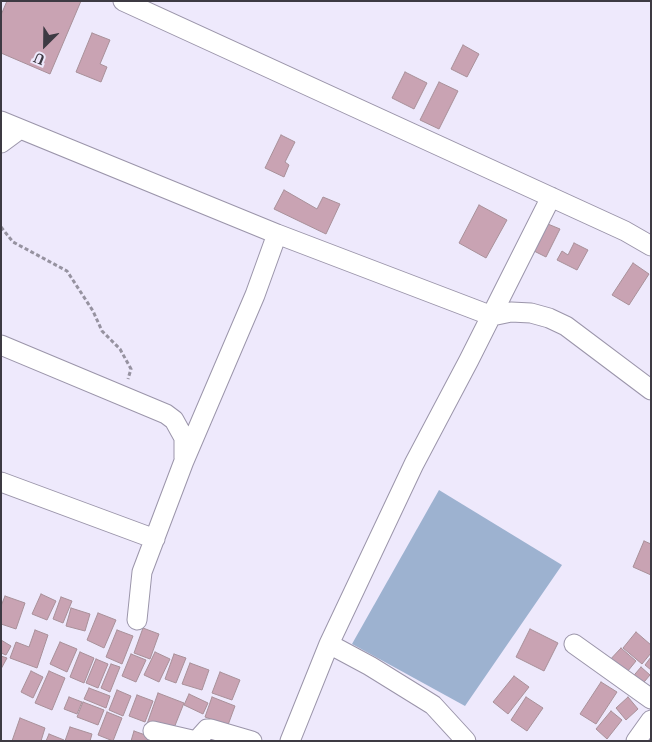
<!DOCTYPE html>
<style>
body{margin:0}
#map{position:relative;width:652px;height:742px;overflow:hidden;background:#eee9fc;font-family:"Noto Serif",serif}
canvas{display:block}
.frame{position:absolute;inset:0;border:2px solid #3d3a43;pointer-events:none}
.north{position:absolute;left:20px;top:20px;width:50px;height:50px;-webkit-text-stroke:4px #eee9fc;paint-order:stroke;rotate:203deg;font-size:14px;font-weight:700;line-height:20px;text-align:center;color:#3d3a43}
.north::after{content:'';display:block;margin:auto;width:18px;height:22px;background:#3d3a43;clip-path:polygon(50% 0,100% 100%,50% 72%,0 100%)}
</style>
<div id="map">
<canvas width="652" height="742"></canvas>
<div class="frame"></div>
<div class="north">U</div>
</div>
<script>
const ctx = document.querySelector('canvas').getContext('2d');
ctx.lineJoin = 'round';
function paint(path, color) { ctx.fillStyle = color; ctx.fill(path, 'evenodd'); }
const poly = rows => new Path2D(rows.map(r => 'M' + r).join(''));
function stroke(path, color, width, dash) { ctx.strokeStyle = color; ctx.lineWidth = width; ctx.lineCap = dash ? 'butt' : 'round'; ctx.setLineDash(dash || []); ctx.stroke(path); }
paint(poly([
 [439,490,562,565,465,706,352,644]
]), '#9db2d0');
const building = poly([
 [7,1,81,1,50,74,1,53,1,15,7,1],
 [92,33,110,40,100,64,107,67,101,82,76,72,92,33],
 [463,45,479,54,467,77,451,69,463,45],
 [405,72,427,83,414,109,392,98,405,72],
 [439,82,458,91,439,129,420,120,439,82],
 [281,135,295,142,285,162,289,165,284,177,265,168,281,135],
 [284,190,317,209,323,197,340,204,326,234,274,209,284,190],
 [479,205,507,220,486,258,459,243,479,205],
 [543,222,560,229,546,257,530,249,543,222],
 [574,243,588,250,577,270,557,260,562,251,568,255,574,243],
 [633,263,649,274,629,305,612,295,633,263],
 [644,541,651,544,651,575,633,567,644,541],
 [41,594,56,601,47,620,32,614,41,594],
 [5,596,25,603,16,629,1,624,1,606,5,596],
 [61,597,72,601,63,623,53,619,61,597],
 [71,608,90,614,85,631,66,626,71,608],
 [98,613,116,620,104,648,87,640,98,613],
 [143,628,159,634,150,659,134,653,143,628],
 [530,629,558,643,544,671,516,657,530,629],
 [35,630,48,635,37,668,10,658,16,642,29,647,35,630],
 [117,630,133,636,122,664,106,657,117,630],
 [636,632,651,645,651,653,642,664,623,648,636,632],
 [1,640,11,646,6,655,1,653,1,640],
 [60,642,77,649,67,672,50,664,60,642],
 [621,648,636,661,623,677,607,663,621,648],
 [80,652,94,658,84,683,70,677,80,652],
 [155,652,170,659,159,682,144,675,155,652],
 [131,654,146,660,136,682,122,676,131,654],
 [174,654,186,658,176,683,165,679,174,654],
 [1,656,7,658,1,669,1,656],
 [651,657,651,670,645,665,651,657],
 [96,659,108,664,98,688,86,683,96,659],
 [190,663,209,670,202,690,182,684,190,663],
 [111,664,120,667,110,692,101,688,111,664],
 [641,667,650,675,639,688,630,680,641,667],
 [31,671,43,677,33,698,21,692,31,671],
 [49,671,65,678,52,710,35,703,49,671],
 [220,672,240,680,232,700,212,693,220,672],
 [514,676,529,687,508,714,493,702,514,676],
 [601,682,617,692,596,724,580,714,601,682],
 [89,688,110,696,106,708,84,699,89,688],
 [117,690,131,696,123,716,109,710,117,690],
 [158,693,184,703,172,733,147,724,158,693],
 [189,694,208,703,203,714,184,705,189,694],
 [137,695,153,701,145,722,129,716,137,695],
 [69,697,82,702,77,714,64,709,69,697],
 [212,697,235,706,228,725,205,717,212,697],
 [526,697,543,708,527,731,511,720,526,697],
 [628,697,638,709,626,720,616,708,628,697],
 [83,702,104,710,98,725,77,717,83,702],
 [611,711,622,720,607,739,596,729,611,711],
 [107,712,122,718,113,741,98,735,107,712],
 [20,718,45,728,41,741,12,741,20,718],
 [70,727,92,734,90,741,65,741,70,727],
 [134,731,151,737,149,741,131,741,134,731],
 [49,734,64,740,64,741,46,741,49,734]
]);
paint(building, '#c9a3b3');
stroke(building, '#a89099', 1);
const minor = poly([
 [123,1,625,231,651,246],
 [1,121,277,234,492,316,511,312,531,313,549,318,566,326,651,390],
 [1,143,20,129],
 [1,345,166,414,174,420,184,438,184,458],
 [1,482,155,539],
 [137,620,142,572,184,461,255,295,277,234],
 [574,644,651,699],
 [153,731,192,740,198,739,207,729,211,729,252,741],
 [290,741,329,644],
 [466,741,433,705,370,666,329,644,414,464,469,360,551,197],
 [636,741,651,720]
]);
stroke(minor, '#9b95aa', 21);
stroke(poly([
 [1,227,13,242,67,271,93,311,102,331,120,349,131,369,128,379]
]), '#9692a0', 3, [4, 2.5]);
stroke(minor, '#fff', 19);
</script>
